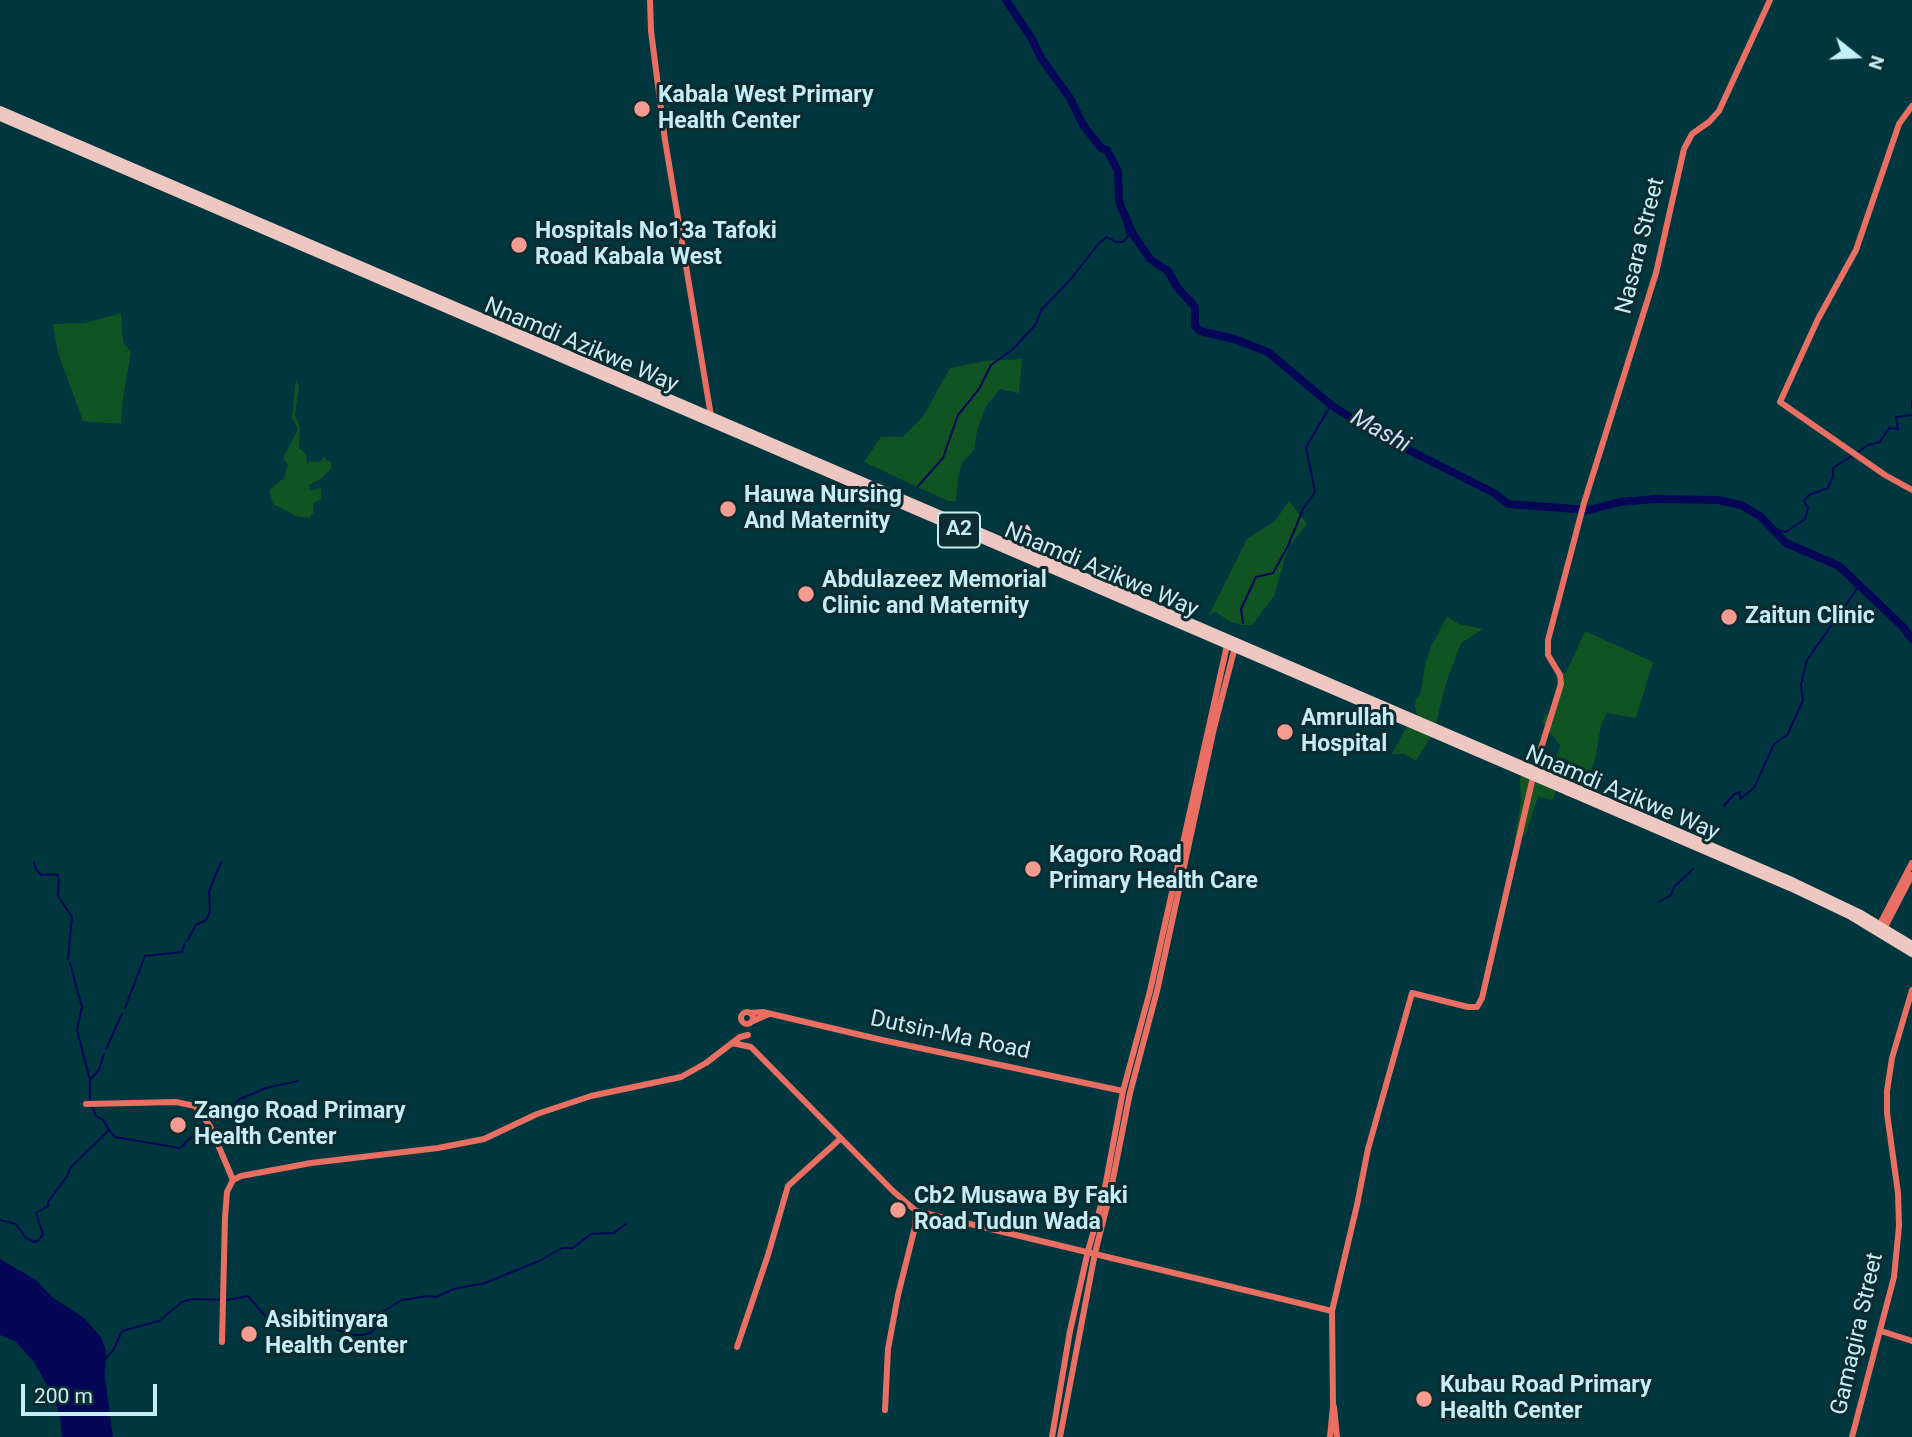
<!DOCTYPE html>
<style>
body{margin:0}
#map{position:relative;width:1912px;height:1437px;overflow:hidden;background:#00373e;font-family:Roboto,sans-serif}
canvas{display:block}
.north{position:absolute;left:1821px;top:21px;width:70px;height:70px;-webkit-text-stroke:5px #0e2b2f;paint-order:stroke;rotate:108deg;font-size:19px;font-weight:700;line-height:28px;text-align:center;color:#c4eef4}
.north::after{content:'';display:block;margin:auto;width:24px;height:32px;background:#c4eef4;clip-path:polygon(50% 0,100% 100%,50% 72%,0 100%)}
.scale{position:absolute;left:21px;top:1384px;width:136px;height:32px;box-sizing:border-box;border:4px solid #c4eef4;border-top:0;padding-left:9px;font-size:21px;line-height:24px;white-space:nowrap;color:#c4eef4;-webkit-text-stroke:5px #0e2b2f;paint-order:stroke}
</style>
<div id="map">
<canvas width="1912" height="1437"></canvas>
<div class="north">N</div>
<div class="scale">200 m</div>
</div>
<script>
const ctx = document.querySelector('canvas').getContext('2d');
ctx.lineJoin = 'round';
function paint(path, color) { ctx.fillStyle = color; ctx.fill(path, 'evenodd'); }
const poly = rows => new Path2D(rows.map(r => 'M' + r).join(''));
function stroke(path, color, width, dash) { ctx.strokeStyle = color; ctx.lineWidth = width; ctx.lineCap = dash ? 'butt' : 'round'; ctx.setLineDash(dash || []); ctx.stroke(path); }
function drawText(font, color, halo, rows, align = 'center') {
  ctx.font = font + ' Roboto,sans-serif'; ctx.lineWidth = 6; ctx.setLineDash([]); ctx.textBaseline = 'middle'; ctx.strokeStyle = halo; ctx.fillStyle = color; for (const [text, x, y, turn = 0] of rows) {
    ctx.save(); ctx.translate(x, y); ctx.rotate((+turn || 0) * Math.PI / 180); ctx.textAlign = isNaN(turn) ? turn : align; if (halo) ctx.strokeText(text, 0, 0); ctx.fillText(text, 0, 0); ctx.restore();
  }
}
paint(poly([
 [121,313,123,342,131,353,123,398,121,424,83,421,58,353,53,324,85,323],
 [1022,359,1019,393,1000,389,986,406,977,431,974,450,962,463,958,479,956,501,948,501,864,462,881,437,903,437,924,415,950,368,985,361],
 [296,379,299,386,295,415,300,427,299,448,306,454,307,464,310,461,320,462,324,456,327,461,331,462,331,468,321,479,309,485,309,489,312,491,321,487,321,499,314,503,313,513,310,518,296,516,273,504,269,490,284,478,288,465,283,458,298,429,292,418],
 [1289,501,1307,524,1288,548,1274,596,1252,625,1242,625,1230,622,1215,611,1208,617,1247,539,1275,521],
 [1447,617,1459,624,1483,629,1461,643,1446,683,1434,732,1416,761,1405,754,1392,754,1411,718,1418,719,1415,707,1416,698,1420,695,1425,665,1431,646],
 [1585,631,1653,662,1636,718,1607,713,1601,725,1595,761,1577,798,1564,796,1571,763,1564,758,1553,800,1538,797,1526,833,1520,840,1514,843,1521,801,1520,778,1533,762,1544,763,1556,759,1560,745,1543,723,1545,714,1550,715,1560,672,1566,673]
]), '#0f5422');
paint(poly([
 [0,1259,36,1280,52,1297,84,1318,101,1337,106,1351,105,1377,113,1437,62,1437,60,1416,54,1398,34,1362,15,1341,0,1335]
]), '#060656');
stroke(poly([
 [1912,401,1912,408],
 [1857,453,1868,445,1880,442,1889,428,1898,429,1896,417,1912,415],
 [918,486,943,458,958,415,979,389,991,365,1012,350,1036,324,1041,310,1070,280,1099,243,1107,237,1116,242,1123,242,1128,236,1119,202],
 [1774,529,1786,532,1805,519,1808,508,1804,501,1809,495,1828,488,1833,476,1833,468,1852,456],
 [1243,623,1241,609,1256,577,1273,573,1288,546,1303,509,1315,492,1306,447,1331,405],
 [1724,806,1734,794,1740,792,1740,799,1754,788,1774,744,1787,735,1803,701,1801,684,1807,660,1859,586],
 [34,862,36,869,41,875,57,874,59,879,58,896,72,917,68,960],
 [1659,902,1671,895,1674,887,1693,869],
 [187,941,196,925,206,920,210,912,209,891,221,862],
 [70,963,82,1007,77,1030,90,1080,90,1101],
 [125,1008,145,956,182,952,184,944],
 [106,1049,122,1014],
 [90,1080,99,1070,104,1054],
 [109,1130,115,1137,180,1148,212,1117,231,1107,240,1099,266,1088,298,1081],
 [0,1220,16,1224,26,1238,34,1242,39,1240,43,1234,36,1213,48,1206,48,1202,68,1175,71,1167,109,1130,103,1120,96,1116,92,1106],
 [104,1361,114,1349,122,1331,159,1321,182,1302,192,1299,227,1300,248,1296,266,1317,279,1323,289,1320,303,1309,334,1329,353,1335,363,1335,372,1332,379,1324,379,1314,402,1300,427,1296,436,1297,454,1289,485,1283,539,1261,562,1248,573,1248,591,1234,614,1233,626,1224]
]), '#060656', 2);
stroke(poly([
 [1006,0,1032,39,1041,58,1070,98,1083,125,1101,148,1107,150,1118,171,1119,202,1133,234,1150,259,1168,271,1177,287,1195,307,1195,326,1200,331,1234,339,1268,352,1331,405,1373,432,1494,493,1508,504,1589,510,1620,502,1655,499,1718,500,1741,505,1760,516,1786,543,1839,566,1903,627,1912,639]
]), '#060656', 8);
stroke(poly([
 [650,0,651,31,665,140,711,416],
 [1912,106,1899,124,1856,250,1818,319,1780,402,1885,475,1912,490],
 [1534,771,1561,684,1560,675,1548,655,1548,640,1584,503,1656,273,1684,149,1692,134,1709,122,1719,111,1770,0],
 [1880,924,1912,863],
 [1885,927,1912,875],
 '741 1018a6 6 0 1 1 12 0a6 6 0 1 1-12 0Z',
 [750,1013,763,1012,882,1040,1123,1091],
 [751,1022,769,1014],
 [732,1043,751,1047,893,1191,916,1211,915,1227,898,1295,888,1349,885,1410],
 [86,1104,176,1102,195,1106,210,1126,233,1180],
 [916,1211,1332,1311],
 [1881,1331,1912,1341],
 [222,1342,225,1218,227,1192,233,1180,241,1176,311,1163,438,1148,484,1139,537,1114,591,1096,681,1077,706,1063,740,1037,748,1035],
 [737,1347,768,1255,788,1186,840,1139],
 [1334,1407,1337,1437],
 [1052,1437,1070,1331,1088,1251,1103,1198,1123,1091,1150,991,1228,641],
 [1060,1437,1095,1253,1110,1194,1130,1093,1157,991,1214,728,1235,647],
 [1330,1437,1333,1406,1332,1311,1357,1205,1368,1149,1412,993,1468,1007,1477,1007,1482,998,1533,777],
 [1852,1437,1894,1277,1899,1226,1898,1193,1887,1113,1887,1091,1892,1058,1912,990]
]), '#ea6f63', 6);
stroke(poly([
 [0,110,1794,882,1859,913,1912,945],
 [0,117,1790,887,1851,916,1912,953],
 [1026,529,1040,558]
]), '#eec7c2', 8);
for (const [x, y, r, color] of [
 [642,109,9,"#f59c91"],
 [519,245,9,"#f59c91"],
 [728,509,9,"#f59c91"],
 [806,594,9,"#f59c91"],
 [1729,617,9,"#f59c91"],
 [1285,732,9,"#f59c91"],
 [1033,869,9,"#f59c91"],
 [178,1125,9,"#f59c91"],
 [898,1210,9,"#f59c91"],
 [249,1334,9,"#f59c91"],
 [1424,1399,9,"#f59c91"]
]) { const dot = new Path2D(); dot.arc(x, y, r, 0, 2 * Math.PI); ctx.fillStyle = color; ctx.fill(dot); stroke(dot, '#0e2b2f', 2.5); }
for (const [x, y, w] of [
 [959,530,42]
]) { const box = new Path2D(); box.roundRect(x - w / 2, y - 17.5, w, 35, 5); ctx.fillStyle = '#0e2b2f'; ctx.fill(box); stroke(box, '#c4eef4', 2); }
drawText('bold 21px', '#c4eef4', null, [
 ["A2",959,530]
]);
drawText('bold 23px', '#c4eef4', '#0e2b2f', [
 ["Kabala West Primary",658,96],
 ["Health Center",658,122],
 ["Hospitals No13a Tafoki",535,232],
 ["Road Kabala West",535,258],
 ["Hauwa Nursing",744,496],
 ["And Maternity",744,522],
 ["Abdulazeez Memorial",822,581],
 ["Clinic and Maternity",822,607],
 ["Zaitun Clinic",1745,617],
 ["Amrullah",1301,719],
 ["Hospital",1301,745],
 ["Kagoro Road",1049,856],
 ["Primary Health Care",1049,882],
 ["Zango Road Primary",194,1112],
 ["Health Center",194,1138],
 ["Cb2 Musawa By Faki",914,1197],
 ["Road Tudun Wada",914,1223],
 ["Asibitinyara",265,1321],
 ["Health Center",265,1347],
 ["Kubau Road Primary",1440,1386],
 ["Health Center",1440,1412]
], 'left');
drawText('23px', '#c4eef4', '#0e2b2f', [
 ["Nasara Street",1641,246,-76],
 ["Nnamdi Azikwe Way",581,346,23],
 ["Nnamdi Azikwe Way",1101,571,23],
 ["Nnamdi Azikwe Way",1622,794,23],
 ["Dutsin-Ma Road",950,1036,12],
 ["Gamagira Street",1858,1334,-77]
]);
drawText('italic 24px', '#d2ddf8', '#0e2b2f', [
 ["Mashi",1380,432,29]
]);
</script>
